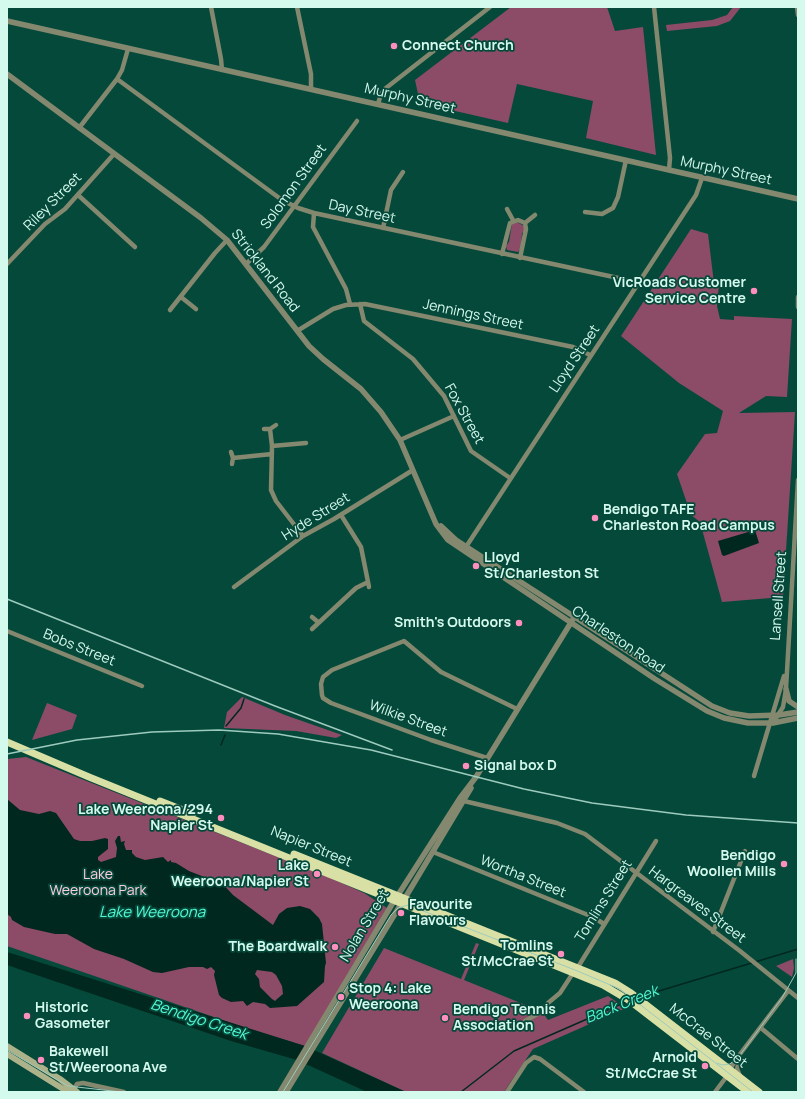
<!DOCTYPE html>
<style>
body{margin:0}
#map{position:relative;width:805px;height:1099px;overflow:hidden;background:#05493b;font-family:Manrope,sans-serif}
canvas{display:block}
.frame{position:absolute;inset:0;border:8px solid #d4f9ed;pointer-events:none}
</style>
<div id="map">
<canvas width="805" height="1099"></canvas>
<div class="frame"></div>
</div>
<script>
const ctx = document.querySelector('canvas').getContext('2d');
ctx.lineJoin = 'round';
function paint(path, color) { ctx.fillStyle = color; ctx.fill(path, 'evenodd'); }
const poly = rows => new Path2D(rows.map(r => 'M' + r).join(''));
function stroke(path, color, width, dash) { ctx.strokeStyle = color; ctx.lineWidth = width; ctx.lineCap = dash ? 'butt' : 'round'; ctx.setLineDash(dash || []); ctx.stroke(path); }
function drawText(font, color, halo, rows, align = 'center') {
  ctx.font = font + ' Manrope,sans-serif'; ctx.lineWidth = 3.5; ctx.setLineDash([]); ctx.textBaseline = 'middle'; ctx.strokeStyle = halo; ctx.fillStyle = color; for (const [text, x, y, turn = 0] of rows) {
    ctx.save(); ctx.translate(x, y); ctx.rotate((+turn || 0) * Math.PI / 180); ctx.textAlign = isNaN(turn) ? turn : align; if (halo) ctx.strokeText(text, 0, 0); ctx.fillText(text, 0, 0); ctx.restore();
  }
}
paint(poly([
 [511,7,607,7,615,31,643,27,656,155,586,138,593,101,517,84,508,123,420,103,415,80],
 [733,7,741,7,730,21,717,26,667,31,666,25,712,20,727,15],
 [517,222,524,226,524,232,522,233,521,248,518,252,507,250,506,246,509,242,512,224],
 [691,229,708,234,714,283,719,285,717,306,720,319,734,320,734,316,792,319,787,397,766,396,739,413,795,412,783,597,722,602,700,522,691,515,677,474,705,434,717,433,723,411,679,383,621,336],
 [242,697,285,715,342,735,336,738,296,731,224,728,227,712],
 [47,703,77,715,72,729,32,740],
 [26,757,328,877,364,893,387,908,305,1046,243,1027,7,946,7,759],
 [476,943,479,944,464,980,533,1008,539,1007,548,1020,608,996,626,1008,533,1049,504,1092,406,1092,322,1053,384,948,461,979],
 [793,959,794,968,792,977,776,966]
]), '#8c4b67');
paint(poly([
 [755,530,759,543,724,556,722,555,718,541],
 [7,799,20,810,39,814,50,811,56,813,74,839,80,841,92,841,105,838,108,839,108,849,98,857,98,860,101,862,116,857,117,848,115,841,118,836,120,836,121,842,125,841,124,844,126,850,132,850,132,853,136,857,145,860,163,857,168,862,171,860,171,862,176,863,189,871,212,880,219,880,233,895,273,925,279,914,287,908,300,906,310,909,319,918,322,924,326,963,325,966,324,982,297,1006,270,1008,265,1004,253,1002,247,1006,243,1001,231,1002,222,998,219,995,214,975,215,971,211,967,207,969,203,967,189,967,162,973,153,972,124,959,94,949,67,934,55,934,24,927,12,920,11,917,7,914],
 [257,970,272,972,276,975,282,986,283,994,277,999,275,1001,272,999,260,987,259,979,255,974],
 [7,952,305,1046,406,1092,367,1092,297,1060,231,1041,7,965]
]), '#00281f');
stroke(poly([
 [226,726,241,708,244,699],
 [221,745,225,735],
 [639,997,798,949],
 [461,1092,514,1051,626,1002]
]), '#00281f', 1.5);
stroke(poly([
 [211,7,221,59,222,70],
 [297,7,311,74,311,89],
 [654,7,670,158,669,170],
 [797,7,798,15],
 [117,79,282,200,298,208,314,213,623,279,638,285],
 [378,104,381,94,386,88,490,7],
 [79,128,117,79,122,70,128,49],
 [78,195,135,247],
 [507,209,513,220],
 [585,212,602,214,613,208,618,197,626,160],
 [314,213,313,227,346,289,350,304],
 [525,223,535,215],
 [383,228,391,190,403,172],
 [502,254,510,223,518,220,525,223,526,229,520,258],
 [7,264,45,224,65,209,114,154],
 [246,264,264,247,357,121],
 [181,297,196,309],
 [798,297,798,307],
 [360,304,364,321,413,359,444,396,471,451,510,478],
 [170,310,215,253,227,240],
 [297,331,333,309,346,305,365,304,573,347,590,355],
 [264,429,270,429,276,425],
 [270,429,272,446,271,490,276,501,303,536],
 [400,440,454,416],
 [272,446,306,443],
 [231,452,233,458,232,464],
 [233,458,272,454],
 [341,515,361,547,369,587],
 [464,550,696,195,702,178],
 [234,587,303,536,334,519,413,470],
 [312,617,318,622],
 [312,629,356,588,368,582],
 [7,631,142,686],
 [773,723,783,707,786,689,798,480],
 [487,758,431,740,331,703,323,698,322,695,321,684,323,677,332,670,404,641,441,672,517,709],
 [754,776,784,676],
 [464,801,557,823,585,834,740,951,798,998],
 [433,852,593,917,604,924],
 [713,932,745,851],
 [578,967,656,841],
 [525,1021,541,1012,548,1003,560,993,573,973],
 [761,1028,798,1059],
 [730,1069,737,1058,788,991],
 [740,1076,737,1069,740,1057],
 [74,1089,77,1084,83,1083,124,1092],
 [507,1092,526,1063,534,1057,540,1059,584,1092],
 [715,1092,727,1076]
]), '#84886f', 4.5);
stroke(poly([
 [7,21,798,199],
 [7,74,201,218,227,240,309,346,323,359,361,389,381,412,400,440,436,524,448,540,655,679,707,711,724,718,748,723,773,723,798,718],
 [441,526,456,540,712,706,730,713,749,716,779,715,798,712],
 [786,689,789,701,798,707],
 [398,895,460,798,476,777,575,616],
 [405,898,471,788],
 [280,1092,394,901],
 [286,1092,401,904]
]), '#84886f', 5.5);
stroke(poly([
 [7,1046,60,1079,77,1092],
 [7,1054,68,1092]
]), '#acb289', 6);
stroke(poly([
 [7,742,89,777,603,985,630,1001,748,1092],
 [160,801,193,814],
 [294,854,615,983,631,993,759,1092]
]), '#d8e0a6', 7);
stroke(poly([
 [7,1050,68,1086,121,1092],
 [717,1063,722,1065,730,1064,740,1055,782,998,796,973,796,959],
 [283,1092,391,915,398,908,408,905,575,970,620,989,753,1092]
]), '#9dcbbe', 1);
stroke(poly([
 [7,599,275,706,392,750],
 [7,754,77,740,152,732,219,730,278,734,371,750,524,789,592,803,686,815,798,823]
]), '#9dcbbe', 1.5);
for (const [x, y, r, color] of [
 [394,46,4,"#fe8ebd"],
 [754,291,4,"#fe8ebd"],
 [595,518,4,"#fe8ebd"],
 [476,566,4,"#fe8ebd"],
 [519,623,4,"#fe8ebd"],
 [466,766,4,"#fe8ebd"],
 [221,818,4,"#fe8ebd"],
 [784,864,4,"#fe8ebd"],
 [317,874,4,"#fe8ebd"],
 [401,913,4,"#fe8ebd"],
 [335,947,4,"#fe8ebd"],
 [561,954,4,"#fe8ebd"],
 [341,997,4,"#fe8ebd"],
 [27,1016,4,"#fe8ebd"],
 [445,1018,4,"#fe8ebd"],
 [41,1060,4,"#fe8ebd"],
 [705,1066,4,"#fe8ebd"]
]) { const dot = new Path2D(); dot.arc(x, y, r, 0, 2 * Math.PI); ctx.fillStyle = color; ctx.fill(dot); stroke(dot, '#05493b', 1.5); }
drawText('bold 14px', '#d4f9ed', '#05493b', [
 ["Connect Church",402,46],
 ["VicRoads Customer",746,283,"right"],
 ["Service Centre",746,299,"right"],
 ["Bendigo TAFE",603,510],
 ["Charleston Road Campus",603,526],
 ["Lloyd",484,558],
 ["St/Charleston St",484,574],
 ["Smith's Outdoors",511,623,"right"],
 ["Signal box D",474,766],
 ["Lake Weeroona/294",213,810,"right"],
 ["Napier St",213,826,"right"],
 ["Bendigo",776,856,"right"],
 ["Woollen Mills",776,872,"right"],
 ["Lake",309,866,"right"],
 ["Weeroona/Napier St",309,882,"right"],
 ["Favourite",409,905],
 ["Flavours",409,921],
 ["Tomlins",553,946,"right"],
 ["St/McCrae St",553,962,"right"],
 ["The Boardwalk",327,947,"right"],
 ["Stop 4: Lake",349,989],
 ["Weeroona",349,1005],
 ["Historic",35,1008],
 ["Gasometer",35,1024],
 ["Bendigo Tennis",453,1010],
 ["Association",453,1026],
 ["Bakewell",49,1052],
 ["St/Weeroona Ave",49,1068],
 ["Arnold",697,1058,"right"],
 ["St/McCrae St",697,1074,"right"]
], 'left');
drawText('14px', '#d4f9ed', '#05493b', [
 ["Murphy Street",410,99,13],
 ["Murphy Street",726,171,12],
 ["Solomon Street",294,187,-54],
 ["Riley Street",53,202,-45],
 ["Day Street",362,212,12],
 ["Strickland Road",265,271,52],
 ["Jennings Street",473,315,12],
 ["Lloyd Street",575,359,-56],
 ["Fox Street",464,414,61],
 ["Hyde Street",316,517,-32],
 ["Lansell Street",779,596,-86],
 ["Charleston Road",618,640,34],
 ["Bobs Street",79,648,22],
 ["Wilkie Street",408,719,20],
 ["Napier Street",311,847,22],
 ["Wortha Street",523,877,22],
 ["Tomlins Street",604,901,-58],
 ["Hargreaves Street",697,905,37],
 ["Nolan Street",365,926,-59],
 ["McCrae Street",708,1036,38]
]);
drawText('14px', '#fdcdde', '#05493b', [
 ["Lake",98,875],
 ["Weeroona Park",98,891]
]);
drawText('italic 15px', '#53f9d3', '#05493b', [
 ["Lake Weeroona",152,913],
 ["Back Creek",622,1005,-22],
 ["Bendigo Creek",199,1020,18]
]);
</script>
